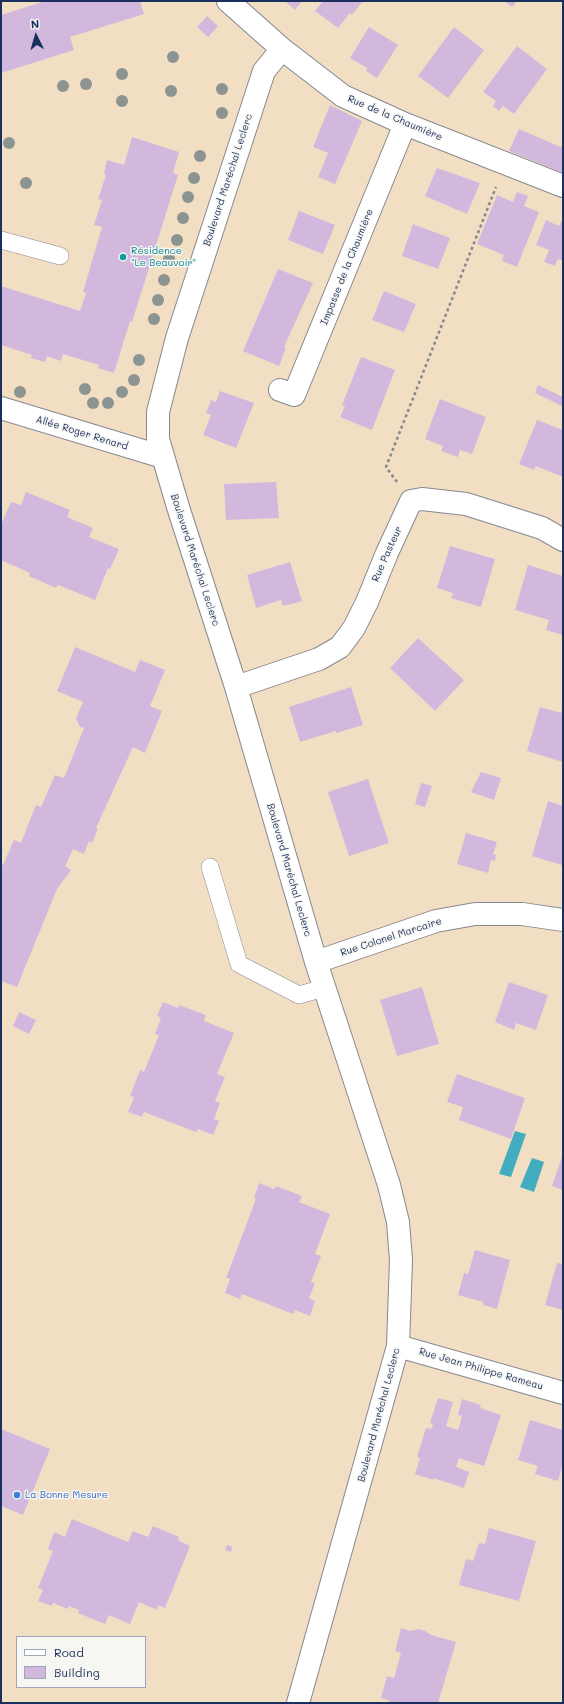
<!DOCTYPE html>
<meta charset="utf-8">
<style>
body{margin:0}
#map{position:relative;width:564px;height:1704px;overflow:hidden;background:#f2dfc3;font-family:Mali,sans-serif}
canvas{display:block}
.frame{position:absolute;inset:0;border:2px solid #1b2f5e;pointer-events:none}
.legend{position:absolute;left:16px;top:1636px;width:130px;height:52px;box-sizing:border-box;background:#f6f6f2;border:1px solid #9ea6b7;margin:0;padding:5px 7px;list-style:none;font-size:12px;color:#1b2f5e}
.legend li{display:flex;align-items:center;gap:8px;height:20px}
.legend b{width:20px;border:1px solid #9ea6b7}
.north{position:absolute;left:16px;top:16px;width:40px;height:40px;-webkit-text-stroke:3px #f6f6f2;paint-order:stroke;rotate:355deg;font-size:11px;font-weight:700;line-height:16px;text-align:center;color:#1b2f5e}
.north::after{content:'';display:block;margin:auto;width:14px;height:18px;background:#1b2f5e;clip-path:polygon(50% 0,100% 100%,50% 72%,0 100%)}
</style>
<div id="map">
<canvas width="564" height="1704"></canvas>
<div class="frame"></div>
<ul class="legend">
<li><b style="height:5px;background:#fff"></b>Road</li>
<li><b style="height:11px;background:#d3b8de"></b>Building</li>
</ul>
<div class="north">N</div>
</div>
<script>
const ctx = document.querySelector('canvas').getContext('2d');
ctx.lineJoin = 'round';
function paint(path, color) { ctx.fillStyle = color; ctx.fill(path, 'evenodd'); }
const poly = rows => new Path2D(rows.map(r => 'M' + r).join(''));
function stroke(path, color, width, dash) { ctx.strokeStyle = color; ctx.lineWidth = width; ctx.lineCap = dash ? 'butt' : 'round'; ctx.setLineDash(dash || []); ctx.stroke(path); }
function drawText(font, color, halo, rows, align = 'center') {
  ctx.font = font + ' Mali,sans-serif'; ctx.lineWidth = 3; ctx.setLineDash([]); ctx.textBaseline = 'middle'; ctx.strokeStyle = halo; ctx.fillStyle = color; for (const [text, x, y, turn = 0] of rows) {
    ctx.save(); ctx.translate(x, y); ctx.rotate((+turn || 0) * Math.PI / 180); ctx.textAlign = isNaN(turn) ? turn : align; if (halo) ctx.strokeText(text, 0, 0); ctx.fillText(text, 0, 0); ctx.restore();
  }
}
paint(poly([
 [515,1131,526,1134,511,1177,499,1174],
 [532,1158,544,1162,534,1192,520,1187]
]), '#41adbf');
paint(poly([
 [45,1,140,1,144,14,70,37,74,50,1,73,1,15],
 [285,1,302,1,295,10],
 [323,1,363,1,352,15,350,13,338,28,315,11],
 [504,1,517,1,512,7],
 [207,16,218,26,208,37,197,27],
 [369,27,398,45,377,78,366,71,367,68,350,58],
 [454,27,484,50,448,98,418,76],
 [517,46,547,69,514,114,503,106,499,111,493,106,496,101,483,92],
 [330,105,362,121,335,184,318,177,328,153,313,147],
 [519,129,563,148,563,173,509,151],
 [132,137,179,152,173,173,178,175,132,322,130,321,114,373,98,368,99,365,63,354,61,361,47,356,45,362,31,358,32,355,1,345,1,286,80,311,86,293,83,292,102,227,94,225,102,200,98,199,106,175,104,174,107,160,124,165],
 [437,168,480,183,467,214,425,196],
 [517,192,528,196,524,206,539,212,517,267,502,261,504,255,477,244,497,195,513,202],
 [299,211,335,225,323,254,288,240],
 [563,218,563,261,558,259,555,266,544,262,549,250,536,245,546,220,559,226],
 [413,224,450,238,438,269,402,256],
 [278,269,313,283,284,347,286,348,279,366,243,351],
 [384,291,416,304,404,332,372,320],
 [361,357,395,370,372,430,340,417,345,406,342,405],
 [538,385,563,397,562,406,535,393],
 [220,391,254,403,236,448,203,435,211,415,206,413,211,400,216,402],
 [440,399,486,417,472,454,460,450,458,457,441,451,443,446,425,439],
 [537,420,563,430,563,477,536,466,534,470,519,464],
 [276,482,279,518,226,520,224,484],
 [26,492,70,510,67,517,93,528,89,537,119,549,110,569,108,568,95,600,58,585,56,588,29,576,30,573,1,560,1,525,11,502,21,505],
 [450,546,495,559,481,607,451,598,453,593,437,588],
 [290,562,302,601,283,606,281,600,256,608,247,575],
 [528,565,563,576,563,635,546,630,549,620,515,610],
 [418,638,464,680,435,711,390,668],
 [75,647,135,672,140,660,165,670,150,706,162,711,145,753,133,747,96,828,98,829,92,843,89,841,84,854,73,849,65,866,71,870,57,889,17,987,1,981,1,864,3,865,14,840,21,843,36,805,41,807,55,775,64,778,84,728,80,727,76,718,83,702,57,691],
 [351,687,363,725,336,733,336,731,300,742,289,707],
 [563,707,563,762,527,751,540,707,561,713],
 [481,772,501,778,494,800,471,792],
 [368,779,389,843,349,856,328,792],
 [421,783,432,786,425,807,415,804],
 [548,801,563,806,562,865,532,856],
 [466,833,497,842,493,854,496,855,495,861,491,860,488,873,457,864],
 [509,982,548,995,536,1030,516,1023,514,1030,495,1022],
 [422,987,439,1044,397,1056,380,1000],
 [163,1002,178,1008,179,1005,206,1015,204,1021,234,1033,217,1074,225,1077,215,1101,220,1103,214,1119,219,1121,213,1135,198,1129,196,1132,144,1112,142,1117,128,1112,134,1097,130,1096,140,1070,144,1072,159,1035,155,1034,161,1018,157,1016],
 [19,1012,36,1020,29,1034,13,1026],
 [457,1074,525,1098,511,1139,459,1120,463,1107,447,1102],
 [563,1154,563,1190,552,1186],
 [259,1183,274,1189,276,1186,302,1196,299,1202,330,1214,315,1254,321,1256,311,1282,315,1283,309,1298,315,1301,310,1316,295,1310,293,1314,242,1294,240,1299,225,1293,230,1279,226,1278,256,1199,254,1198],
 [475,1250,510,1260,497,1309,483,1305,483,1302,458,1295,464,1273,468,1274],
 [557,1263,563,1264,563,1310,545,1305],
 [438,1398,453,1402,446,1426,458,1430,462,1416,458,1415,462,1399,481,1405,480,1408,501,1415,484,1466,459,1458,456,1467,469,1472,464,1488,433,1478,433,1480,415,1474,420,1458,417,1457,426,1428,431,1429,433,1424,430,1423],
 [530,1420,563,1430,563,1463,558,1481,535,1474,538,1466,518,1460],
 [1,1429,50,1449,23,1515,1,1506],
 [72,1519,128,1542,133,1531,148,1537,153,1526,179,1537,178,1540,190,1546,165,1608,158,1605,157,1610,139,1602,130,1624,109,1615,105,1624,78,1613,79,1610,69,1606,68,1609,53,1603,52,1606,38,1601,43,1590,38,1588,53,1551,48,1549,54,1532,65,1537],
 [489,1528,536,1541,519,1601,459,1585,466,1559,473,1561,479,1543,485,1544],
 [227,1545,232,1547,231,1552,225,1550],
 [401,1628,410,1631,419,1629,425,1631,431,1635,456,1642,438,1703,391,1703,388,1700,381,1698,387,1676,394,1678,401,1653,395,1651]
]), '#d3b8de');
const lane = poly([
 [1,240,60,256],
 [210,867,239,964,299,995,324,988]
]);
const street = poly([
 [228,1,282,49,343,96,405,124,563,186],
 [282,49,264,71,177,338,158,412,158,439,178,507,236,687,316,962,389,1185,398,1222,401,1260,398,1346,298,1703],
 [280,390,294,395,405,124],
 [1,408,163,457],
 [236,687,319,659,340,647,354,628,367,602,387,553,411,501,422,499,466,504,542,528,563,540],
 [316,962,436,921,475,914,522,914,563,920],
 [398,1346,563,1393]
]);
stroke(lane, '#868790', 18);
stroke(street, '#868790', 24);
stroke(poly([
 [397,482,386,467,496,187]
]), '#868790', 2.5, [3, 3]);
stroke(lane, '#fff', 17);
stroke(street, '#fff', 22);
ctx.fillStyle = '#8b9491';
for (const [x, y] of [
 [173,57],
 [122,74],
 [86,84],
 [63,86],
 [222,89],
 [171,91],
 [122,101],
 [222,113],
 [9,143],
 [200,156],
 [194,178],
 [26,183],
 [188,197],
 [183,218],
 [177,240],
 [169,259],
 [164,280],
 [158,300],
 [154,319],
 [139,360],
 [134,380],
 [85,389],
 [20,392],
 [122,392],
 [93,403],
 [108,403]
]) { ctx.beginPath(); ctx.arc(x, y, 6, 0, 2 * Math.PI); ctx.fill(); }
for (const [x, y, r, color] of [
 [123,257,4,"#0f9aa8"],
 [17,1495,4,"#3f7fe0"]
]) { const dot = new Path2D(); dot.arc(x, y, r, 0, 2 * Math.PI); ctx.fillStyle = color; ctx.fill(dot); stroke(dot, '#f6f6f2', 1.5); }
drawText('10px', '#1b2f5e', '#f6f6f2', [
 ["Rue de la Chaumière",395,118,23],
 ["Boulevard Maréchal Leclerc",228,180,-72],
 ["Impasse de la Chaumière",347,267,-68],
 ["Allée Roger Renard",82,433,17],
 ["Rue Pasteur",387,554,-66],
 ["Boulevard Maréchal Leclerc",195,560,72],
 ["Boulevard Maréchal Leclerc",289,870,74],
 ["Rue Colonel Marcaire",391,937,-18],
 ["Rue Jean Philippe Rameau",481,1369,16],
 ["Boulevard Maréchal Leclerc",379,1415,-75]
]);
drawText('10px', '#0d838f', '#f6f6f2', [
 ["Résidence",131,251],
 ["\"Le Beauvoir\"",131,263]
], 'left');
drawText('10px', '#366cbe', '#f6f6f2', [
 ["La Bonne Mesure",25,1495]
], 'left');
</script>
